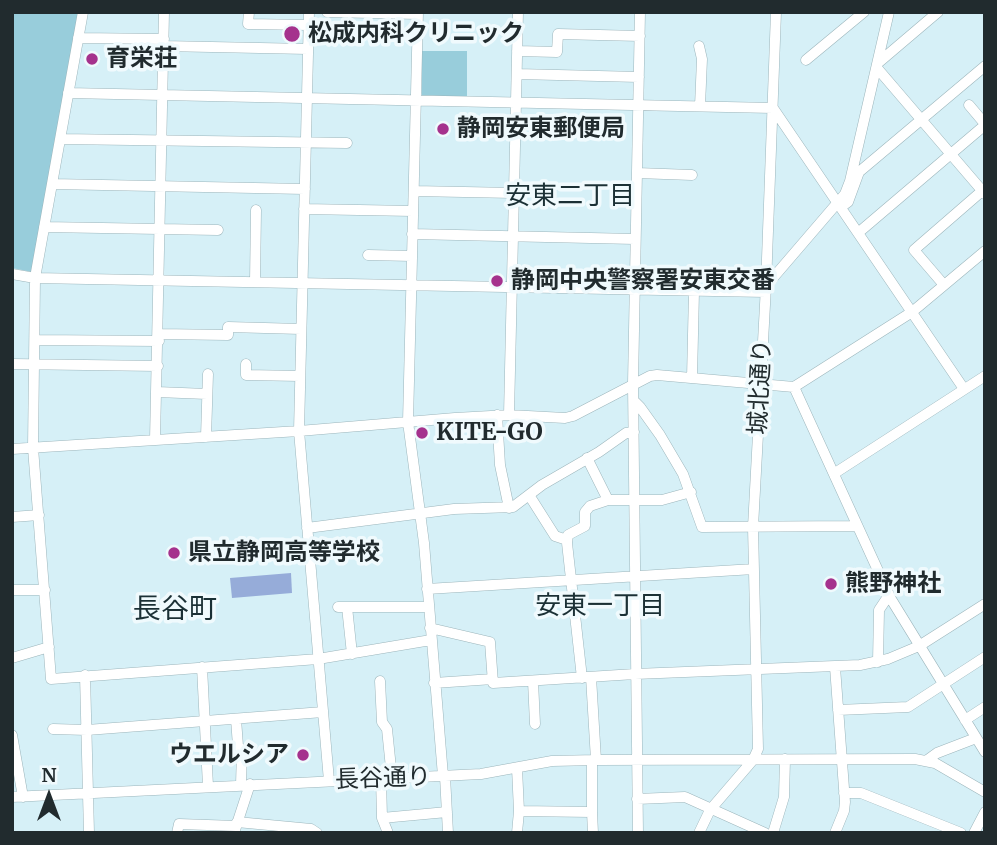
<!DOCTYPE html>
<meta charset="utf-8">
<style>
body{margin:0}
#map{position:relative;width:997px;height:845px;overflow:hidden;background:#d6f0f7;font-family:Merriweather,serif}
canvas{display:block}
.frame{position:absolute;inset:0;border:14px solid #212b2e;pointer-events:none}
.north{position:absolute;left:14px;top:761px;width:70px;height:70px;-webkit-text-stroke:5px #f0fafd;paint-order:stroke;rotate:0deg;font-size:19px;font-weight:700;line-height:28px;text-align:center;color:#212b2e}
.north::after{content:'';display:block;margin:auto;width:24px;height:32px;background:#212b2e;clip-path:polygon(50% 0,100% 100%,50% 72%,0 100%)}
</style>
<div id="map">
<canvas width="997" height="845"></canvas>
<div class="frame"></div>
<div class="north">N</div>
</div>
<script>
const ctx = document.querySelector('canvas').getContext('2d');
ctx.lineJoin = 'round';
function paint(path, color) { ctx.fillStyle = color; ctx.fill(path, 'evenodd'); }
const poly = rows => new Path2D(rows.map(r => 'M' + r).join(''));
function stroke(path, color, width, dash) { ctx.strokeStyle = color; ctx.lineWidth = width; ctx.lineCap = dash ? 'butt' : 'round'; ctx.setLineDash(dash || []); ctx.stroke(path); }
function drawText(font, color, halo, rows, align = 'center') {
  ctx.font = font + ' Merriweather,"Noto Sans JP",serif'; ctx.lineWidth = 7; ctx.setLineDash([]); ctx.textBaseline = 'middle'; ctx.strokeStyle = halo; ctx.fillStyle = color; for (const [text, x, y, turn = 0] of rows) {
    ctx.save(); ctx.translate(x, y); ctx.rotate((+turn || 0) * Math.PI / 180); ctx.textAlign = isNaN(turn) ? turn : align; if (halo) ctx.strokeText(text, 0, 0); ctx.fillText(text, 0, 0); ctx.restore();
  }
}
paint(poly([
 [12,12,80,12,32,272,12,268],
 [422,51,467,51,467,96,422,96]
]), '#98cddb');
paint(poly([
 [291,573,292,593,232,598,230,578]
]), '#96acd9');
const minor = poly([
 [83,12,35,278,33,448,51,679,318,659,431,640],
 [249,12,248,24,308,25],
 [309,12,299,431,329,781],
 [327,12,418,14],
 [418,12,408,422,424,543,443,776],
 [78,38,164,39],
 [163,46,308,49],
 [699,46,702,59,700,106],
 [517,51,557,52,558,34,640,36],
 [806,60,864,12],
 [878,63,938,12],
 [877,68,985,194],
 [517,74,639,77],
 [68,93,773,108,964,389],
 [969,105,985,124],
 [60,139,347,143],
 [637,173,692,175],
 [52,184,305,189],
 [414,191,514,193],
 [841,207,848,202,859,172,985,66],
 [304,209,413,211],
 [44,227,218,230],
 [858,233,985,125],
 [412,234,635,239],
 [368,255,412,256],
 [12,274,35,278,766,292],
 [255,282,256,210],
 [944,285,914,250,982,191],
 [766,286,845,194,850,181,889,12],
 [159,334,228,335,228,327,301,329],
 [35,340,159,341],
 [12,364,158,366],
 [246,364,246,375,300,376],
 [692,378,694,291],
 [794,387,912,312,985,251],
 [157,392,207,394],
 [634,401,640,407,660,435,683,474,702,527,857,526],
 [497,415,500,465,509,508],
 [509,415,518,12],
 [206,437,208,374],
 [155,440,164,12],
 [12,449,299,431,455,418,509,415,565,418,573,416,650,376,657,375,794,387,891,599,985,752],
 [587,458,608,500],
 [835,473,985,376],
 [529,495,555,536,567,540],
 [12,517,39,515],
 [307,528,454,509,513,507,542,485,599,452,626,433,634,432],
 [427,589,754,569],
 [12,590,45,590],
 [338,607,429,607],
 [347,607,352,654],
 [430,628,490,642,493,683,635,674,860,665,888,659,919,646,985,604],
 [12,658,49,647],
 [878,662,879,610,889,595],
 [202,667,208,786],
 [85,675,89,833],
 [591,677,596,760],
 [582,678,567,543,568,535,585,526,585,512,590,506,608,500,662,500,691,492],
 [380,681,382,722,387,729,392,778],
 [533,681,535,724],
 [434,683,493,679],
 [838,710,908,707,985,657],
 [236,719,238,746,242,750,241,785],
 [965,720,985,707],
 [53,729,87,730,323,712],
 [12,735,23,797],
 [592,760,592,812],
 [926,761,937,753,976,738],
 [517,768,519,811,517,833],
 [445,776,448,833],
 [381,778,382,818,388,833],
 [844,793,861,793,961,833],
 [12,797,481,774,552,761,596,760,915,759,935,763,985,792],
 [637,799,685,797,765,833],
 [519,811,592,812,593,833],
 [382,818,447,812],
 [237,822,311,829,317,833],
 [177,833,179,824,236,826],
 [234,833,250,784],
 [638,833,633,384,640,12],
 [699,833,710,810,753,760,758,749,753,527,766,286,776,12],
 [773,833,784,797,785,759],
 [835,833,844,811,845,802,835,667],
 [974,833,985,812]
]);
stroke(minor, '#9cb5bb', 11);
stroke(minor, '#fff', 10);
for (const [x, y, r, color] of [
 [292,34,9,"#a5328d"],
 [92,59,7,"#a5328d"],
 [443,129,7,"#a5328d"],
 [497,281,7,"#a5328d"],
 [422,433,7,"#a5328d"],
 [174,553,7,"#a5328d"],
 [831,584,7,"#a5328d"],
 [303,755,7,"#a5328d"]
]) { const dot = new Path2D(); dot.arc(x, y, r, 0, 2 * Math.PI); ctx.fillStyle = color; ctx.fill(dot); stroke(dot, '#f0fafd', 2.5); }
drawText('bold 24px', '#212b2e', '#f0fafd', [
 ["松成内科クリニック",308,34],
 ["育栄荘",106,59],
 ["静岡安東郵便局",457,129],
 ["静岡中央警察署安東交番",511,281],
 ["KITE-GO",436,433],
 ["県立静岡高等学校",188,553],
 ["熊野神社",845,584],
 ["ウエルシア",289,755,"right"]
], 'left');
drawText('24px', '#212b2e', '#f0fafd', [
 ["城北通り",761,387,-87],
 ["長谷通り",383,779,-2]
]);
drawText('26px', '#1b3035', '#f0fafd', [
 ["安東二丁目",570,197],
 ["安東一丁目",600,607]
]);
drawText('28px', '#1b3035', '#f0fafd', [
 ["長谷町",175,610]
]);
</script>
